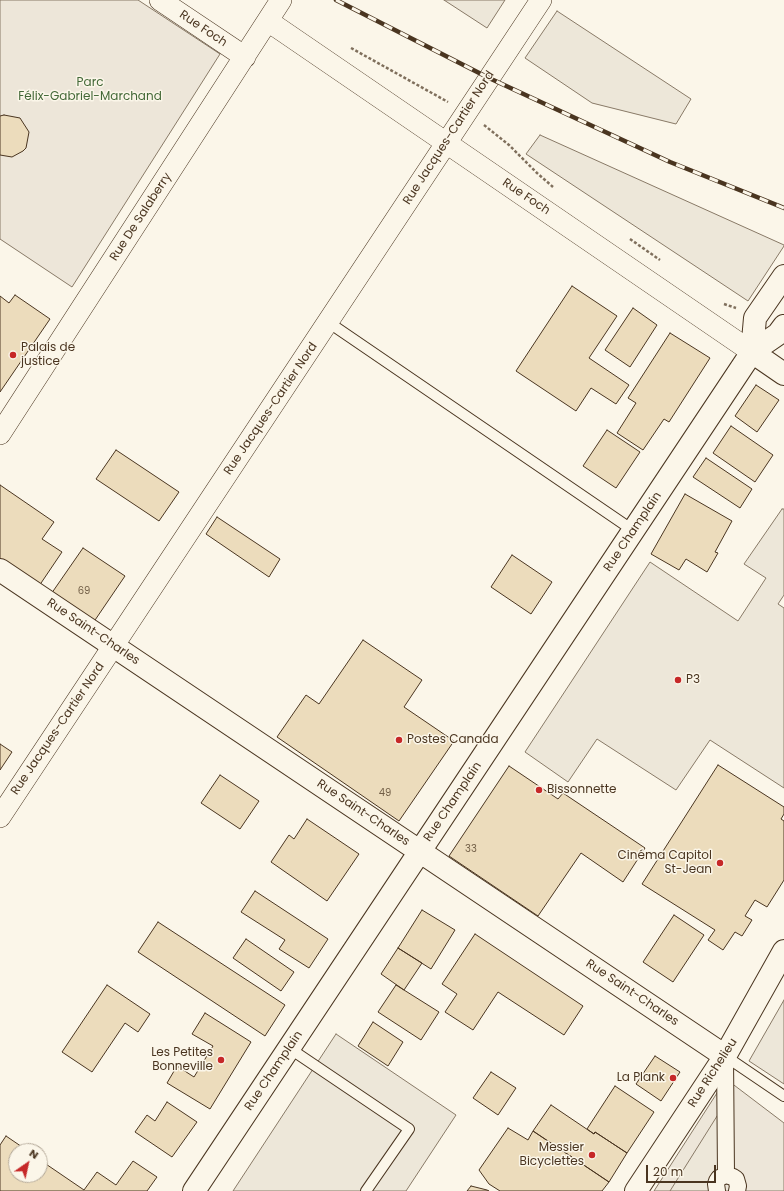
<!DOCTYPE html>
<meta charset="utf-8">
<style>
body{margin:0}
#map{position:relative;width:784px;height:1191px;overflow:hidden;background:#fbf6e9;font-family:Poppins,sans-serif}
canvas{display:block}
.north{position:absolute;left:8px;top:1143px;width:40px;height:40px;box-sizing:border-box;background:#fbf6e9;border:1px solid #b4a999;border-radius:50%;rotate:34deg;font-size:11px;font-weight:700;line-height:16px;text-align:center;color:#4a3520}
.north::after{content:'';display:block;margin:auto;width:14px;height:18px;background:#c62828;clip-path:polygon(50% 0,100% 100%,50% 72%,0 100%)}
.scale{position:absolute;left:646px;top:1165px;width:70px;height:18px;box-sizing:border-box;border:2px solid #4a3520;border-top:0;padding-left:5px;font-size:12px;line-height:14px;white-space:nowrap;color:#4a3520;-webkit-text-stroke:3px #fbf6e9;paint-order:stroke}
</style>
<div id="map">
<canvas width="784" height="1191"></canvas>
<div class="north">N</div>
<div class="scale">20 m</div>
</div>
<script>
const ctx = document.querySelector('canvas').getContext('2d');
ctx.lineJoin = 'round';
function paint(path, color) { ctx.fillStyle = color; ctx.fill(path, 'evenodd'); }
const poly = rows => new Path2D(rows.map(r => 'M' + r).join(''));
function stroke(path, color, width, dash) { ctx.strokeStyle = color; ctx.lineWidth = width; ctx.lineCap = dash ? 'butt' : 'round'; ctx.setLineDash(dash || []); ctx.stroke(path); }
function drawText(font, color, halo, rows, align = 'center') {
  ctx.font = font + ' Poppins,sans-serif'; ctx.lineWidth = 3; ctx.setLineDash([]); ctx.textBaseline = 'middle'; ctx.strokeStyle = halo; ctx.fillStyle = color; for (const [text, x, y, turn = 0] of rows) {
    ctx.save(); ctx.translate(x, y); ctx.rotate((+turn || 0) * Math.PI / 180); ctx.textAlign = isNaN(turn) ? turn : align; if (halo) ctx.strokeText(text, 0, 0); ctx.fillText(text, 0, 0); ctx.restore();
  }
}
const green = poly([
 [0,0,138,0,220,54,72,287,0,239,0,0],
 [726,1079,784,1123,784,1191,654,1191,726,1079]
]);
paint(green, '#ede6d9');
stroke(green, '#887966', 1);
const parking = poly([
 [444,0,505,0,487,28,444,0],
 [557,11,691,99,676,124,592,103,525,58,557,11],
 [540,135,784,245,784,246,748,301,526,154,540,135],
 [782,509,784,509,784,595,778,604,784,608,784,788,710,740,676,790,597,739,568,782,525,752,650,562,738,621,766,578,744,564,782,509],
 [784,1000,784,1084,749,1061,784,1000],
 [336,1034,456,1115,406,1191,233,1191,336,1034],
 [724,1105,724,1168,713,1191,670,1191,724,1105]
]);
paint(parking, '#ede7d9');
stroke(parking, '#887966', 1);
const building = poly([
 [4,115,20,118,29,132,26,148,23,151,12,157,0,155,0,116,4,115],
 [572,286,617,316,589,358,629,385,616,404,591,388,576,411,516,371,572,286],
 [15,295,50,319,0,392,0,296,9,303,15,295],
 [633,308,657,325,630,367,605,350,633,308],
 [670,333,710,358,669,422,664,419,643,450,617,433,636,403,628,398,670,333],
 [756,385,779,400,757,432,735,416,756,385],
 [731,426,773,455,755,482,713,453,731,426],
 [607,430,640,452,616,488,583,466,607,430],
 [116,450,179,492,159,521,96,479,116,450],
 [706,458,752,489,740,508,693,477,706,458],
 [0,485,54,522,42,539,62,552,37,589,0,564,0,485],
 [685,494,732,521,715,552,718,553,707,572,686,559,679,570,651,554,685,494],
 [217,517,280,559,269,577,206,534,217,517],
 [83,548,125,576,91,626,49,597,83,548],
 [512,555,552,582,531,614,491,587,512,555],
 [363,640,422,680,404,707,454,741,399,821,277,737,306,695,319,704,363,640],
 [0,744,12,752,0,770,0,744],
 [718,765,784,807,784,814,781,819,784,821,784,880,767,907,755,900,745,916,752,920,742,936,735,932,723,950,708,940,715,930,642,884,718,765],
 [509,766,558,799,563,793,645,848,623,882,581,853,538,916,449,856,509,766],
 [220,775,259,801,240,829,201,803,220,775],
 [307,819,359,854,327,901,271,862,289,835,294,839,307,819],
 [255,891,328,939,309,968,279,949,285,940,241,912,255,891],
 [422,910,455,930,431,969,398,948,422,910],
 [674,915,704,935,673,982,643,962,674,915],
 [158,922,285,1005,265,1036,138,952,158,922],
 [475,934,583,1006,564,1035,498,992,473,1030,445,1012,457,994,442,984,475,934],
 [246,939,294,972,281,991,233,958,246,939],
 [398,948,422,963,404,990,381,974,398,948],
 [107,985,150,1014,138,1032,125,1023,92,1072,62,1052,107,985],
 [396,985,439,1012,421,1040,378,1012,396,985],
 [205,1013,251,1042,210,1109,167,1083,177,1066,194,1077,213,1046,192,1034,205,1013],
 [373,1022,403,1042,388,1066,358,1046,373,1022],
 [655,1056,680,1072,661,1101,636,1084,655,1056],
 [491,1072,516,1088,498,1115,473,1098,491,1072],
 [615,1086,654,1112,627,1153,595,1132,594,1134,587,1129,615,1086],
 [167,1102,197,1122,172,1157,135,1132,147,1115,155,1121,167,1102],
 [551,1105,594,1134,595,1132,627,1153,609,1182,533,1131,551,1105],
 [508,1128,528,1140,533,1131,609,1182,602,1191,500,1191,489,1184,479,1170,508,1128],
 [6,1136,28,1151,16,1151,16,1175,40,1175,40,1160,84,1190,97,1172,116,1185,133,1161,157,1177,147,1191,0,1191,0,1145,6,1136],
 [471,1186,487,1190,489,1191,467,1191,471,1186]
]);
paint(building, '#ecdcbc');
stroke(building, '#4a3520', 1);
const service = poly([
 [328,322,634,531],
 [289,1048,409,1129,366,1191],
 [725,1056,784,1096]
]);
const pedestrian = poly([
 [725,1056,726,1175],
 [717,1191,716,1184,717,1181,719,1178,726,1175,733,1177,736,1179,738,1186,737,1191]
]);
const minor = poly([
 [160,0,245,57],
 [268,21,752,352],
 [0,434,281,0],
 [0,817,541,0]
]);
const tertiary = poly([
 [752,352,755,318,784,276],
 [752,352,784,374],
 [0,570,725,1056],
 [194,1191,752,352,778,334,784,326],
 [636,1191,725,1056,784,951]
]);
stroke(service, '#4a3520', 12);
stroke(pedestrian, '#4a3520', 18);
stroke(minor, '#4a3520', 22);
stroke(tertiary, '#4a3520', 24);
stroke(poly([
 [351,48,448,102],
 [484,125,509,145,537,173,553,187],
 [630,239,660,260],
 [724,304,736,308]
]), '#7f6f5c', 2.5, [3, 2]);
stroke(service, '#fbf6e9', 10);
stroke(pedestrian, '#fbf6e9', 16);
stroke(minor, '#fbf6e9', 21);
stroke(tertiary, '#fbf6e9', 22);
const rail = poly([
 [336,0,489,78,670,162,784,208]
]);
stroke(rail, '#4a3520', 4.5);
stroke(rail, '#fbf6e9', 3, [9]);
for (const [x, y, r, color] of [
 [13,355,4,"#c62828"],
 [678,680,4,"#c62828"],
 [399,740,4,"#c62828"],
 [539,790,4,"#c62828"],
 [720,863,4,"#c62828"],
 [221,1060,4,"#c62828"],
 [673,1078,4,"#c62828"],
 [592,1155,4,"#c62828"]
]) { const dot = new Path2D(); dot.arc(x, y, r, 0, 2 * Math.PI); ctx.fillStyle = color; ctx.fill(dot); stroke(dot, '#fbf6e9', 1.5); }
drawText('10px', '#725f47', null, [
 ["69",84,591],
 ["49",385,793],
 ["33",471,849]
]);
drawText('12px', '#4a3520', '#fbf6e9', [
 ["Rue Foch",203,29,34],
 ["Rue Jacques-Cartier Nord",449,138,-57],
 ["Rue Foch",526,197,34],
 ["Rue De Salaberry",141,217,-57],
 ["Rue Jacques-Cartier Nord",271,409,-56],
 ["Rue Champlain",633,532,-56],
 ["Rue Saint-Charles",93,632,34],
 ["Rue Jacques-Cartier Nord",58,729,-56],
 ["Rue Champlain",453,802,-56],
 ["Rue Saint-Charles",363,813,34],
 ["Rue Saint-Charles",632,993,34],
 ["Rue Champlain",274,1071,-56],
 ["Rue Richelieu",713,1073,-57]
]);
drawText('12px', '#436837', '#fbf6e9', [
 ["Parc",90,83],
 ["Félix-Gabriel-Marchand",90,97]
]);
drawText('12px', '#4a3520', '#fbf6e9', [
 ["Palais de",21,348],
 ["justice",21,362],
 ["P3",686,680],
 ["Postes Canada",407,740],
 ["Bissonnette",547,790],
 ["Cinéma Capitol",712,856,"right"],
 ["St-Jean",712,870,"right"],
 ["Les Petites",213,1053,"right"],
 ["Bonneville",213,1067,"right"],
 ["La Plank",665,1078,"right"],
 ["Messier",584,1148,"right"],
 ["Bicyclettes",584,1162,"right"]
], 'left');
</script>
